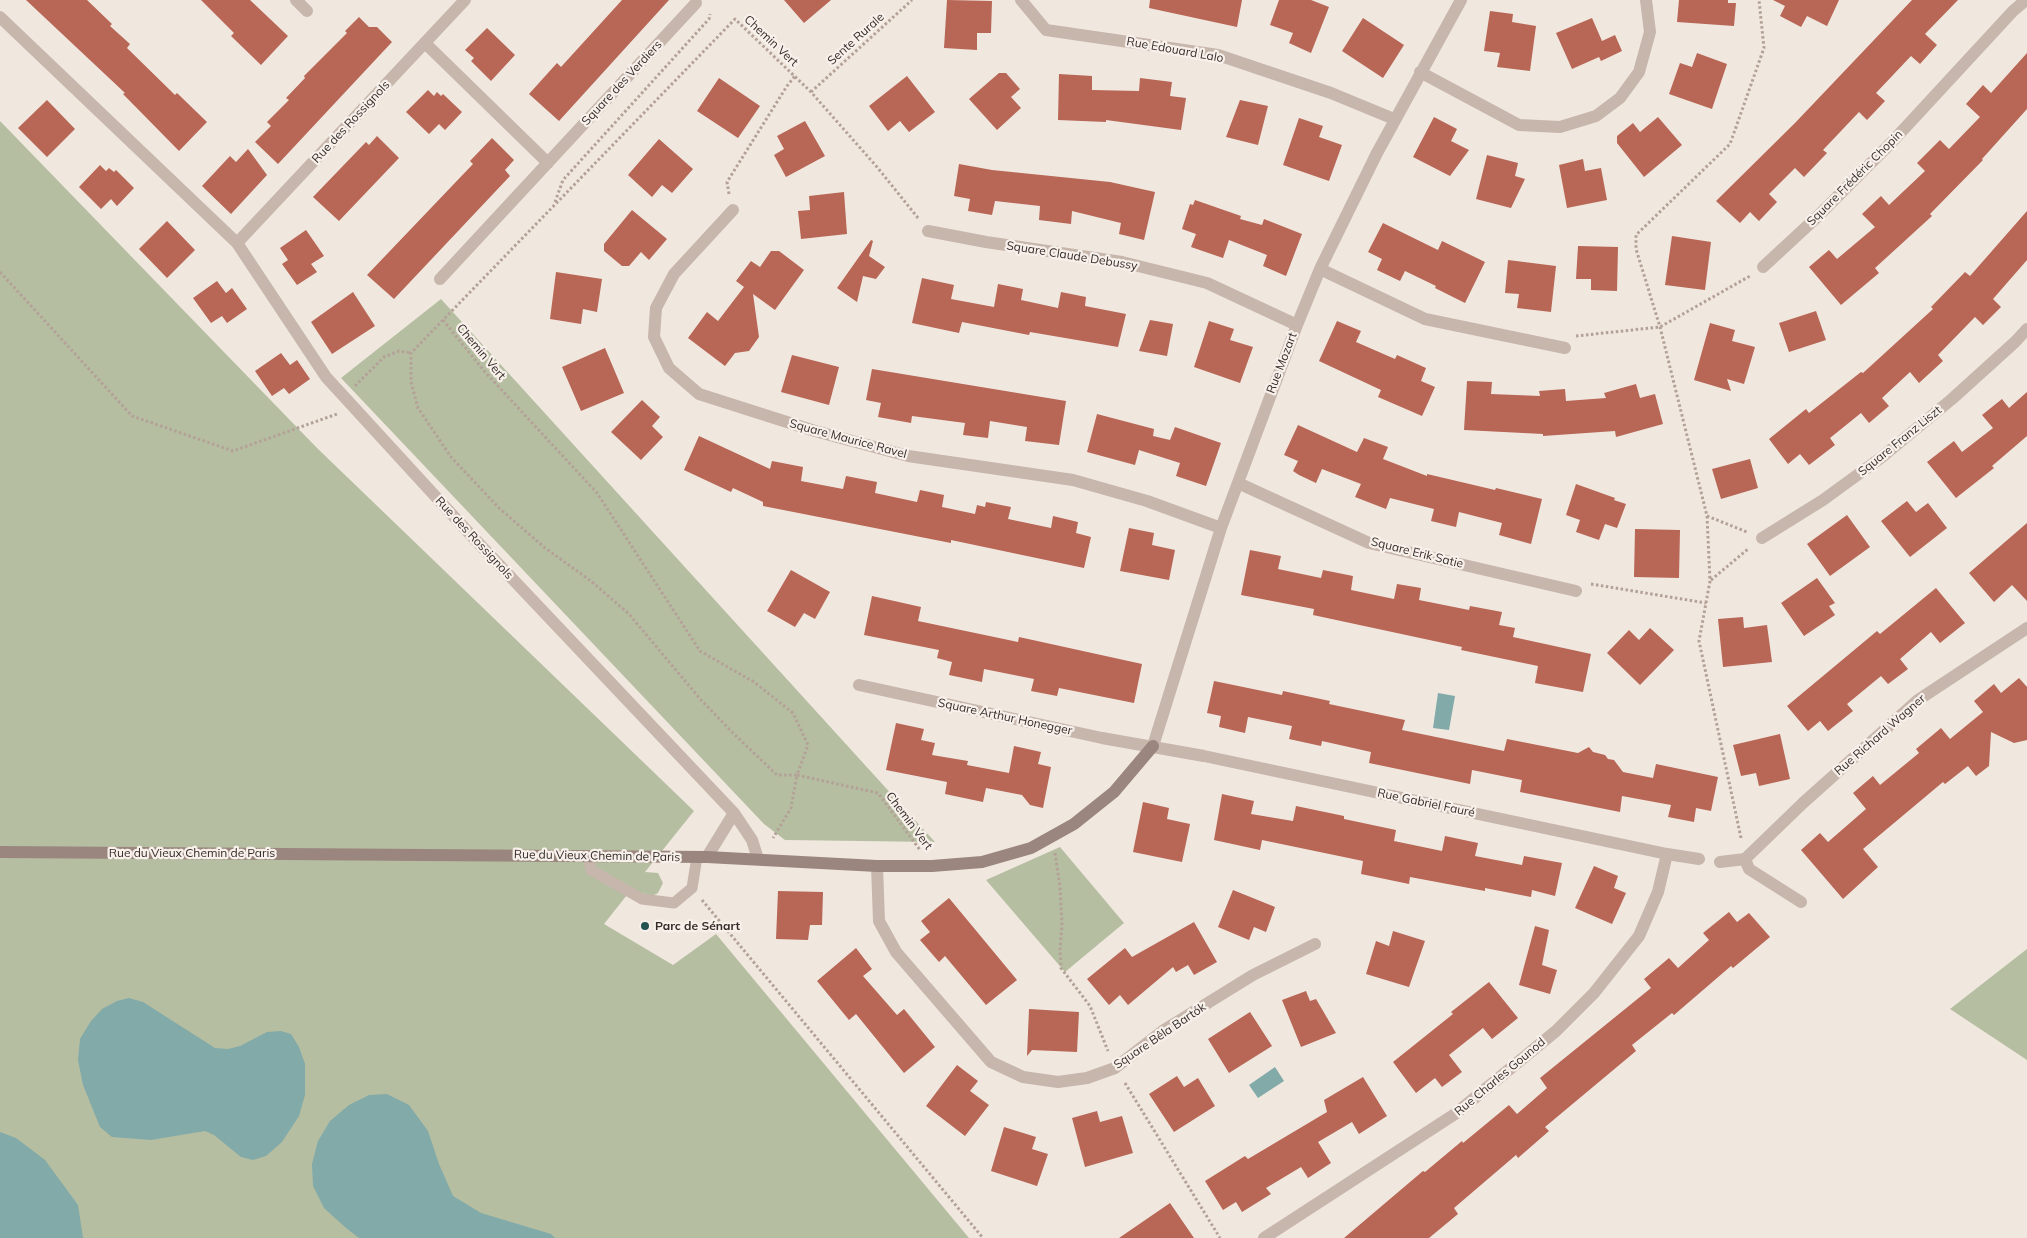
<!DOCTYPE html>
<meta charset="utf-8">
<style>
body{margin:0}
canvas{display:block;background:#f0e7df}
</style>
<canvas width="2027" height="1238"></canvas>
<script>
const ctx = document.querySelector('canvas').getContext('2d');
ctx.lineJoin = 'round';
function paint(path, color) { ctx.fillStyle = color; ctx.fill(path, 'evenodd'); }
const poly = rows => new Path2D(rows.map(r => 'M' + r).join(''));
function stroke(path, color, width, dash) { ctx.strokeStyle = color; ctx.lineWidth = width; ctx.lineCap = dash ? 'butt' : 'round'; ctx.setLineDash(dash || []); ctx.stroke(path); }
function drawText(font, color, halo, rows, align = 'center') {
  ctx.font = font + ' Mulish,sans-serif'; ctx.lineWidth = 4.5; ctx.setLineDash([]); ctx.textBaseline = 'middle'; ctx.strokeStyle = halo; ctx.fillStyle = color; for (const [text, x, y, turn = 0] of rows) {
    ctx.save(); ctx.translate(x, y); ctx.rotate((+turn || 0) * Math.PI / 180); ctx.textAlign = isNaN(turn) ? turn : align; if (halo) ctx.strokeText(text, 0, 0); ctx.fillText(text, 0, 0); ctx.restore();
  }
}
paint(poly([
 [0,121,317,448,694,811,645,872,658,873,663,883,658,893,652,896,631,890,604,924,673,965,716,934,969,1238,0,1238],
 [441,299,935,842,785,840,764,824,341,378],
 [1060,847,1124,923,1065,972,986,880],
 [2027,949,2027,1060,1950,1009]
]), '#b6bea1');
paint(poly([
 [1438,693,1455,696,1449,730,1433,728],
 [129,998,143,1002,215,1048,228,1049,240,1046,267,1032,281,1031,291,1034,299,1047,305,1064,305,1095,299,1116,282,1142,266,1156,253,1160,241,1157,214,1135,205,1131,151,1140,112,1137,100,1127,83,1085,78,1060,80,1039,91,1021,102,1009,117,1001],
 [1275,1067,1284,1081,1258,1098,1249,1085],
 [387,1094,409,1105,428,1131,439,1164,453,1196,481,1213,551,1234,555,1238,359,1238,345,1227,324,1208,313,1186,312,1164,318,1141,330,1121,349,1105,369,1095],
 [0,1132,16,1138,45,1160,78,1205,83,1238,0,1238]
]), '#81aaa9');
paint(poly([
 [26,0,87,0,112,24,110,26,130,44,127,48,175,95,177,93,207,122,179,151,123,94,125,93],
 [201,0,250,0,288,36,261,65,231,36,234,33],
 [622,0,669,0,559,121,529,94,557,63,561,67],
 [784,0,831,0,804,23],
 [947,0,992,1,991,33,977,33,977,50,944,48],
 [1150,0,1242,0,1237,27,1149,8],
 [1279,0,1311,0,1329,7,1311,53,1289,43,1293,33,1270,25],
 [1679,0,1728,0,1728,3,1736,3,1734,26,1677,22],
 [1773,0,1839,0,1827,26,1807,16,1801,27,1780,16,1785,6],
 [1912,0,1958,0,1925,34,1937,45,1920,64,1911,56,1876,93,1885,101,1867,120,1859,112,1823,150,1827,153,1804,177,1795,168,1769,194,1777,202,1759,221,1750,212,1740,223,1716,201,1795,123],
 [1490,11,1513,14,1512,22,1536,26,1530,71,1497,67,1500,53,1484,51],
 [359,17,369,27,377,27,392,42,278,164,255,142,271,126,267,122,289,100,286,98,305,78,304,76,347,33,345,31],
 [1363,18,1404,45,1383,78,1342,51],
 [1592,18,1602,41,1615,35,1622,51,1601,61,1599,57,1572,69,1556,33],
 [487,28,515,55,491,81,471,61,474,58,465,50],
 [1697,53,1727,64,1712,109,1669,94,1680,63,1692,67],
 [2027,53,2027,109,1982,159,1983,160,1930,214,1932,216,1875,268,1879,273,1841,305,1809,267,1829,250,1837,259,1875,227,1862,214,1881,196,1889,205,1925,171,1917,163,1940,140,1949,149,1980,117,1966,104,1983,85,1991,93],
 [999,73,1006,73,1020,89,1011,97,1021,108,997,130,969,99],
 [1059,74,1092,76,1092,90,1139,91,1140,78,1172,82,1170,96,1186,98,1181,130,1106,120,1106,122,1058,120],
 [907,76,935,112,909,132,900,121,888,131,869,106],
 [719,78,760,106,738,138,697,111],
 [428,90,434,96,437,92,441,96,443,94,462,112,445,130,439,124,429,134,406,112],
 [47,100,75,129,47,157,18,128],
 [1240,100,1268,106,1258,145,1226,137],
 [1434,117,1457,129,1451,141,1469,150,1450,176,1413,157],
 [1658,117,1682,145,1644,177,1617,143,1617,136,1633,123,1640,132],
 [1299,118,1323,126,1319,137,1342,145,1329,181,1283,165],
 [805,121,825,156,786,177,774,155,784,149,777,136],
 [377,136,399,158,339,221,313,197,366,142,369,145],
 [492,138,514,160,505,170,510,176,394,299,367,275,473,164,470,161],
 [659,139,693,169,672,193,662,185,652,197,628,175],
 [248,149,267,175,231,214,202,186,230,156,236,162],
 [1487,155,1518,163,1515,176,1525,179,1511,208,1476,199],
 [1583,159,1585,171,1601,168,1607,200,1567,208,1559,165],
 [959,164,992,170,1110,182,1155,192,1144,240,1119,234,1121,223,1072,211,1071,224,1039,220,1040,206,995,201,992,215,968,211,970,199,954,196],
 [100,165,106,171,109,168,114,172,116,170,134,188,117,206,111,199,101,209,79,187],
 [844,192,847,234,801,239,798,211,810,210,809,196],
 [1195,200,1241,216,1240,219,1262,225,1264,219,1302,234,1286,276,1263,266,1267,255,1229,240,1223,258,1191,247,1196,234,1182,229,1190,204,1193,205],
 [632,210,667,239,649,260,641,252,629,266,622,266,604,251,604,244],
 [2027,211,2027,260,1993,299,2001,307,1983,325,1975,317,1938,355,1943,361,1919,383,1910,372,1882,398,1889,406,1869,423,1861,413,1830,438,1835,445,1809,465,1800,454,1788,464,1769,439,1806,409,1809,413,1861,372,1863,373,1933,309,1931,307,1965,272,1970,276],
 [167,221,195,250,167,278,139,249],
 [1383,223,1438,250,1442,241,1485,262,1465,303,1435,288,1436,286,1405,271,1400,281,1377,270,1382,259,1368,252],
 [306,230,324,256,311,264,317,272,297,285,282,264,288,260,280,248],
 [1672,236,1711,242,1705,290,1665,285],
 [871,240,873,241,869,256,885,267,876,279,863,276,857,302,837,288],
 [1578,246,1618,247,1617,291,1591,290,1591,279,1576,279],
 [771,251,779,251,804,270,775,310,753,294,759,337,749,351,735,353,725,366,688,338,707,312,718,321,744,287,736,281,751,261,760,267],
 [1508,260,1556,266,1551,312,1517,308,1519,294,1505,293],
 [556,272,602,279,597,312,583,309,581,324,550,319],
 [922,278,954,285,951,299,994,307,998,284,1023,289,1021,300,1058,308,1061,292,1086,297,1085,306,1126,314,1118,347,1030,332,1029,335,962,322,959,333,912,323],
 [217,281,226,293,232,288,247,309,227,323,222,316,211,323,193,298],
 [353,292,375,326,332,354,311,322],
 [1816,311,1826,340,1789,352,1779,323],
 [1150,320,1173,324,1167,356,1139,351],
 [1209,321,1234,329,1230,340,1253,347,1240,383,1194,367],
 [1337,321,1361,331,1356,342,1395,359,1397,355,1426,368,1421,381,1435,387,1422,416,1378,397,1381,390,1319,361],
 [1710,323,1735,330,1732,341,1755,347,1744,384,1727,379,1731,391,1694,380],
 [605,348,624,393,581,411,562,367],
 [281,353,290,365,297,360,310,379,289,394,284,388,272,396,255,371],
 [792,355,839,367,829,405,781,392],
 [872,369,1066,401,1059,445,1025,441,1027,427,990,421,988,438,963,435,965,423,912,416,911,423,878,417,881,403,866,400],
 [1467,381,1492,382,1491,394,1540,396,1539,391,1565,389,1566,401,1606,398,1604,393,1636,384,1640,398,1655,394,1663,424,1616,437,1615,431,1543,436,1543,434,1464,430],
 [2027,392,2027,436,1992,466,1994,468,1956,498,1927,462,1954,441,1962,452,1993,428,1982,415,2002,399,2009,408],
 [642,400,660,417,652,426,663,437,641,460,611,432],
 [1097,414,1154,429,1153,436,1170,440,1175,427,1221,443,1206,486,1176,476,1180,463,1139,450,1135,465,1087,452],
 [1298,425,1357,452,1364,438,1388,447,1383,459,1427,476,1427,474,1495,490,1496,488,1542,499,1531,544,1499,535,1502,523,1459,512,1456,527,1431,521,1434,509,1390,498,1386,509,1355,497,1361,484,1322,469,1316,483,1299,475,1293,471,1298,461,1284,455],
 [699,436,770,469,772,461,803,467,801,481,843,489,846,476,877,482,875,493,917,502,920,490,944,495,942,507,975,514,977,505,985,507,986,502,1011,507,1008,519,1051,528,1053,516,1078,522,1076,533,1091,537,1084,568,951,540,951,543,763,506,763,502,733,488,731,492,684,470],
 [1750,459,1758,488,1721,499,1712,469],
 [1576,484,1615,498,1614,500,1626,504,1617,528,1605,524,1599,540,1576,532,1580,520,1566,515],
 [1907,501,1916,512,1928,503,1947,528,1910,557,1881,521],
 [1847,515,1870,547,1830,576,1807,544],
 [2027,523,2027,601,2012,585,1994,602,1969,573],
 [1129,528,1154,533,1152,545,1175,550,1169,580,1120,571],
 [1635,529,1680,530,1679,578,1634,577],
 [1250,550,1281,556,1278,569,1321,578,1323,570,1353,576,1351,590,1394,599,1397,584,1421,588,1419,600,1469,610,1470,606,1502,612,1499,625,1515,628,1513,637,1591,654,1583,692,1535,683,1538,666,1461,650,1462,647,1313,615,1314,609,1241,595],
 [791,570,830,592,815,619,804,613,795,627,767,611],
 [1817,578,1835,603,1829,606,1835,615,1804,636,1781,603],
 [1936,588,1965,623,1940,643,1931,632,1900,659,1908,669,1888,684,1881,676,1847,704,1853,711,1828,731,1820,721,1808,731,1787,706,1877,631,1880,634],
 [872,596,921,607,918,621,1018,642,1019,637,1142,664,1134,703,1059,688,1057,696,1031,691,1034,679,984,669,982,682,949,675,952,662,937,658,939,650,864,635],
 [1743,617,1744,628,1767,625,1772,662,1723,667,1718,619],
 [1650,628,1674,650,1640,685,1607,653,1629,630,1639,640],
 [2019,678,2027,687,2027,740,2014,743,1991,732,1989,766,1976,776,1968,766,1945,784,1943,782,1863,849,1878,867,1843,899,1801,850,1820,833,1828,842,1866,809,1853,793,1873,776,1880,785,1919,753,1916,749,1941,728,1950,739,1983,712,1974,701,1994,684,2001,693],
 [1214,681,1282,695,1283,691,1330,701,1329,704,1405,720,1402,730,1504,751,1507,739,1578,753,1589,747,1593,752,1605,755,1608,759,1614,760,1623,772,1653,778,1656,764,1718,777,1711,811,1696,808,1694,822,1668,817,1671,805,1622,796,1620,812,1520,792,1522,780,1472,770,1470,784,1369,763,1371,752,1322,741,1321,746,1289,739,1292,726,1248,717,1245,733,1219,727,1221,716,1207,713],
 [896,723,924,729,921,740,935,743,932,755,968,761,967,765,1009,773,1014,746,1041,752,1038,764,1051,767,1043,808,1030,805,1022,795,986,788,983,802,945,794,947,782,886,770],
 [1780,734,1790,779,1759,786,1756,773,1741,776,1733,745],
 [1222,794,1254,801,1251,814,1293,821,1296,806,1344,816,1344,819,1396,830,1394,841,1442,851,1445,836,1478,843,1475,856,1522,865,1524,856,1562,863,1555,896,1532,890,1531,897,1485,888,1485,891,1410,877,1409,884,1361,874,1363,861,1262,840,1260,850,1214,840],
 [1143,802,1169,808,1167,819,1190,824,1182,862,1133,852],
 [1594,866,1618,876,1614,888,1626,893,1612,924,1575,908],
 [1233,890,1275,907,1266,932,1254,927,1249,940,1218,927],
 [778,891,823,892,822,925,810,925,808,940,776,939],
 [949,898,1017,980,986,1005,945,956,939,962,920,940,930,932,921,921],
 [1729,912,1737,922,1749,913,1770,937,1733,968,1731,966,1674,1015,1672,1013,1632,1045,1636,1051,1545,1127,1549,1131,1518,1158,1516,1155,1454,1208,1458,1214,1429,1238,1344,1238,1423,1171,1425,1172,1462,1141,1463,1143,1509,1105,1517,1114,1547,1088,1540,1078,1651,988,1644,979,1669,958,1678,968,1709,940,1703,933],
 [1194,922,1217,962,1194,975,1188,965,1176,972,1173,967,1128,1005,1120,995,1109,1005,1087,979,1125,948,1132,957],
 [1535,926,1549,930,1542,965,1557,970,1550,994,1519,985],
 [1393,931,1425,941,1409,987,1366,974,1376,941,1389,946],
 [856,948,872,969,863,976,897,1015,904,1009,935,1047,904,1073,856,1014,849,1020,817,981],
 [1489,982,1518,1018,1492,1039,1483,1028,1449,1055,1462,1072,1442,1087,1435,1078,1416,1093,1393,1062,1453,1014,1451,1012],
 [1306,991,1310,1001,1316,999,1336,1033,1301,1047,1282,1000],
 [1029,1009,1079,1012,1077,1052,1032,1050,1027,1056],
 [1250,1012,1272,1046,1229,1073,1208,1039],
 [957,1065,978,1081,970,1091,989,1105,965,1136,926,1106],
 [1177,1076,1184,1087,1198,1078,1215,1106,1174,1132,1149,1094],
 [1363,1077,1387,1116,1359,1134,1352,1122,1318,1142,1331,1163,1308,1178,1301,1167,1266,1188,1271,1194,1242,1212,1236,1202,1223,1210,1205,1181,1245,1156,1248,1159,1327,1112,1324,1100],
 [1097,1111,1100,1122,1122,1116,1133,1153,1085,1167,1072,1118],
 [1004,1127,1036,1137,1032,1149,1048,1154,1037,1186,991,1171],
 [1170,1203,1194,1238,1119,1238]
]), '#b86655');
stroke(poly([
 [811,92,912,0],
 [729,194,727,182,787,86,795,76],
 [555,202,563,180,709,19,710,14],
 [918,218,877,167,811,92,735,19,443,320,485,372,597,493,700,651,754,682,793,713,808,745,797,775,878,793,920,850],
 [0,272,132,416,233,451,337,414],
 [443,320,411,353,411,382,418,408,451,457,499,508,545,548,591,581,629,614,701,700,735,735,777,775,797,775,791,808,773,838],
 [1576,336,1660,327,1750,276],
 [355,386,384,357,399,351,411,353],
 [1707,516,1747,532],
 [1711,580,1748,549],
 [1591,584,1706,603],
 [1741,838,1699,641,1710,581,1707,516,1660,327,1636,249,1636,235,1730,144,1764,48,1759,0],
 [1055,853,1060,887,1062,925,1060,949,1061,968,1090,1006,1108,1051],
 [702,900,983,1238],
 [1125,1083,1220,1238]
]), '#b3a197', 3, [2.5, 2.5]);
stroke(poly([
 [588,856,591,870,642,899,674,903,692,888,697,857]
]), '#c7b6ac', 11);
stroke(poly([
 [296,0,307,11],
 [1021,0,1046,30,1218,55,1331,93,1394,119],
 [0,17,237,243,326,377,469,533,734,813,752,840,758,859],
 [425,43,548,163],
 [1420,72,1519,125,1560,127,1596,116,1620,98,1639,72,1650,32,1646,0],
 [733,210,674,274,656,308,654,337,669,368,699,394,815,431,908,456,1073,480,1147,501,1221,528],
 [928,231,986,242,1122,262,1207,283,1297,325],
 [237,243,465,0],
 [1763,267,1816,218,1891,143,2013,11,2026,0],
 [1320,269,1425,319,1565,348],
 [440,279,696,3],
 [1238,483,1369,543,1576,591],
 [1762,538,1823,500,1882,457,1952,399,2015,342,2027,329],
 [859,685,1102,738,1204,756,1667,854,1699,859],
 [1153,746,1221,528,1297,325,1320,269,1377,153,1461,0],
 [707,857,734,813],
 [1720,862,1745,859],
 [877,866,879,921,896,952,991,1062,1023,1077,1058,1082,1087,1078,1115,1068,1164,1030,1253,975,1315,944],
 [1801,902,1749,869,1745,859,1803,803,1918,700,2027,628],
 [1264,1238,1455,1114,1556,1031,1594,993,1639,936,1658,892,1667,854]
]), '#c7b6ac', 12);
stroke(poly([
 [0,852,707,857,877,866,932,866,982,862,1031,848,1074,824,1114,792,1153,746]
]), '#9a867e', 12);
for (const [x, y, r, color] of [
 [645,926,5,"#245352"]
]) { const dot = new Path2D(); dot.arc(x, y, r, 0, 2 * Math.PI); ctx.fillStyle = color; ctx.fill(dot); stroke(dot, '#f8f1eb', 2); }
drawText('12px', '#362d2a', '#f8f1eb', [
 ["Sente Rurale",856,39,-42],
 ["Chemin Vert",771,41,43],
 ["Rue Edouard Lalo",1175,50,10],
 ["Square des Verdiers",622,83,-47],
 ["Rue des Rossignols",351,122,-47],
 ["Square Frédéric Chopin",1855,178,-45],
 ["Square Claude Debussy",1072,256,9],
 ["Chemin Vert",481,352,50],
 ["Rue Mozart",1282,363,-69],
 ["Square Maurice Ravel",848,439,15],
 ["Square Franz Liszt",1900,441,-39],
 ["Rue des Rossignols",474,538,47],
 ["Square Erik Satie",1417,553,14],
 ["Square Arthur Honegger",1005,717,12],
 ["Rue Richard Wagner",1880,735,-41],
 ["Rue Gabriel Fauré",1426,803,12],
 ["Chemin Vert",909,821,53],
 ["Rue du Vieux Chemin de Paris",192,853],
 ["Rue du Vieux Chemin de Paris",597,856,1],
 ["Square Bêla Bartók",1160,1036,-34],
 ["Rue Charles Gounod",1500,1077,-40]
]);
drawText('bold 12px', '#362d2a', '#f8f1eb', [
 ["Parc de Sénart",655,926]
], 'left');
</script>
